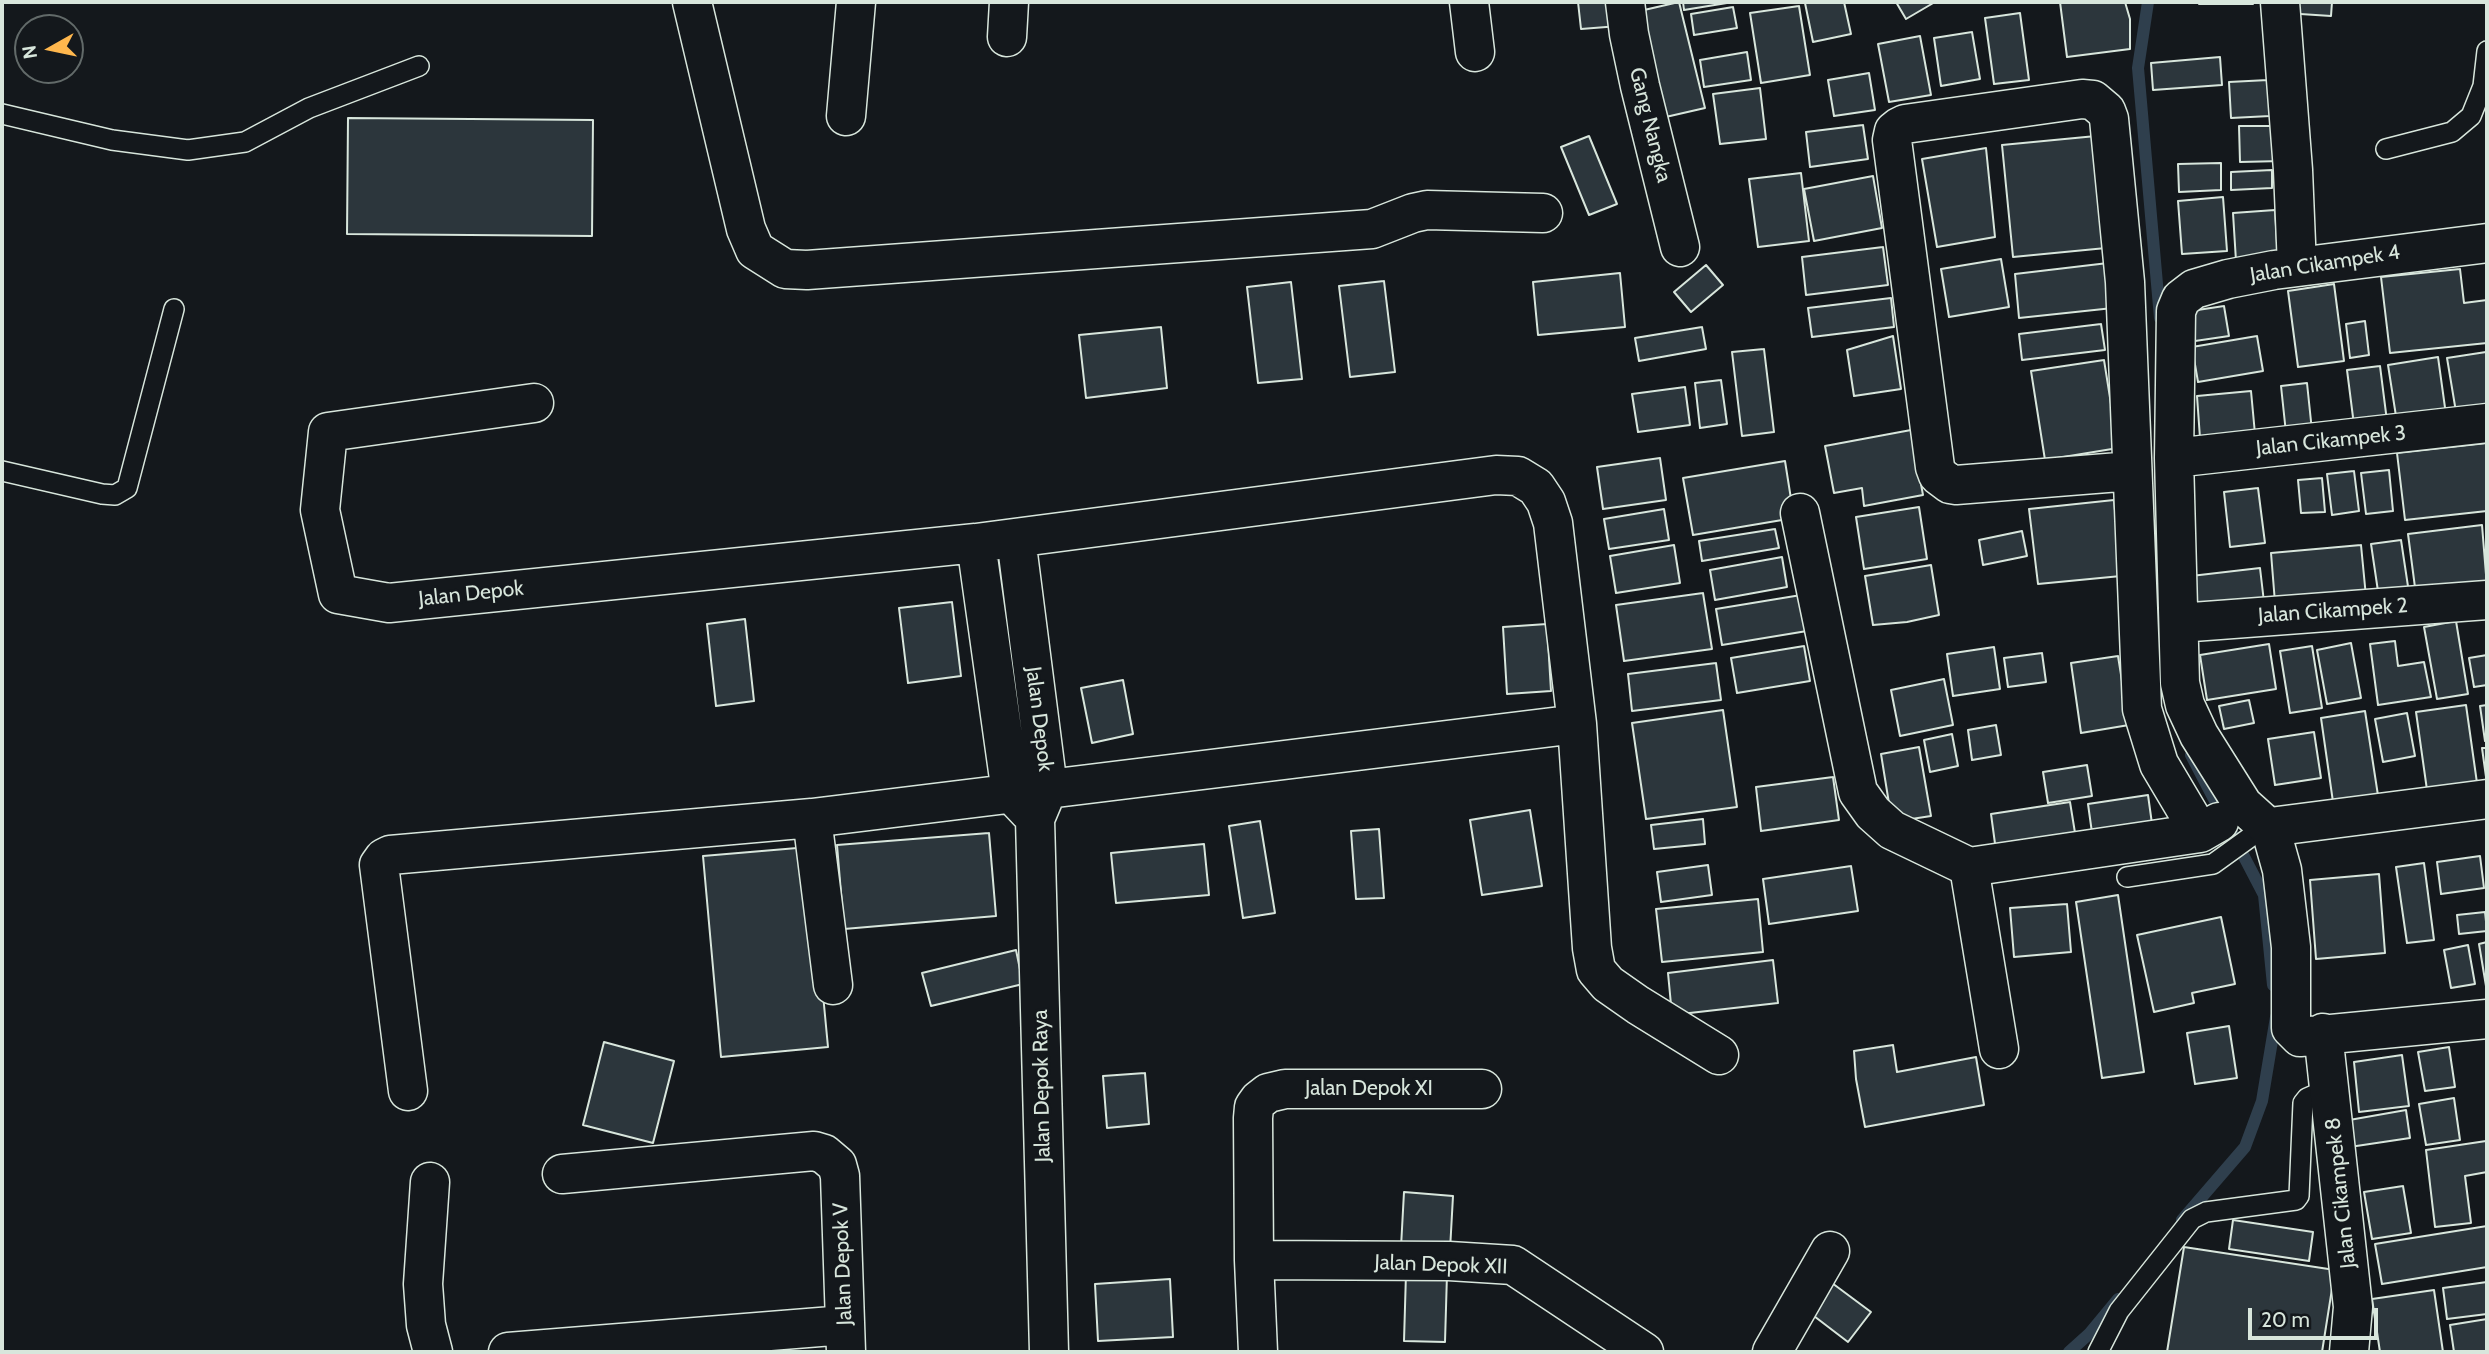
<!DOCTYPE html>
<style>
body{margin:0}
#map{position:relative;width:2489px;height:1354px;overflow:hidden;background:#14181c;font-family:Cabin,sans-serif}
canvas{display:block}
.frame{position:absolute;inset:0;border:4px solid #d8e6dc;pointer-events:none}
.north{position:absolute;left:14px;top:14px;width:70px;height:70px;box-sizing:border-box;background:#14181c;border:2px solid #626a69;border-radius:50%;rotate:261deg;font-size:19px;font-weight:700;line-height:28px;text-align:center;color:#d8e6dc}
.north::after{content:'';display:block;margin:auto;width:24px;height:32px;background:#ffb74d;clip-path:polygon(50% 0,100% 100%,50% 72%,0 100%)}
.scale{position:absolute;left:2248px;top:1308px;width:130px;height:32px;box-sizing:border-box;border:4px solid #d8e6dc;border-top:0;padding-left:9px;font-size:21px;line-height:24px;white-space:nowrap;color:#d8e6dc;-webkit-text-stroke:5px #14181c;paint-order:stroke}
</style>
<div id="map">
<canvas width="2489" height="1354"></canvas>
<div class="frame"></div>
<div class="north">N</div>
<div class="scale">20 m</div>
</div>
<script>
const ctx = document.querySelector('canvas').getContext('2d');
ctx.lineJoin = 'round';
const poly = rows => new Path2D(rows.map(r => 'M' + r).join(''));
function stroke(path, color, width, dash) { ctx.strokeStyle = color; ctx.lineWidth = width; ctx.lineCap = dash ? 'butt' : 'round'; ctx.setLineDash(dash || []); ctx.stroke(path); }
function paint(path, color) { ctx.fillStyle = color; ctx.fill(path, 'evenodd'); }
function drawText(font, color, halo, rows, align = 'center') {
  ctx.font = font + ' Cabin,sans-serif'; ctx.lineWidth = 5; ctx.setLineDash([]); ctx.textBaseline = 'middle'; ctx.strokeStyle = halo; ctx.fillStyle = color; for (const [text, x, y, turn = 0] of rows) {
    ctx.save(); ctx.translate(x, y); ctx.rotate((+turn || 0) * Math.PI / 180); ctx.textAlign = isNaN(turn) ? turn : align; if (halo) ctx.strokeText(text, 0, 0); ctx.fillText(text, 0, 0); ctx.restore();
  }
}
stroke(poly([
 [2148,2,2138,68,2160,318],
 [2191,755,2264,895,2273,985],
 [2182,1220,2245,1147,2262,1101,2276,1017],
 [2069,1352,2089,1334,2118,1299]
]), '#2f3f4d', 12);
const building = poly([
 [1578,2,1617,2,1619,26,1581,29,1578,2],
 [1679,2,1705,108,1657,119,1631,13,1679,2],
 [1683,2,1733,2,1684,10,1683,2],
 [1812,2,1844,2,1851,34,1813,42,1805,3,1812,2],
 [1896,2,1935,2,1906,19,1896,2],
 [2060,2,2125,2,2130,19,2130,49,2067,57,2060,2],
 [2199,2,2253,2,2253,4,2199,4,2199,2],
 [2285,2,2332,2,2331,16,2285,13,2285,2],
 [1799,6,1810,75,1761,83,1750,13,1799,6],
 [1733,7,1737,28,1694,35,1691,14,1733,7],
 [2020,13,2029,80,1994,84,1985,18,2020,13],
 [1972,32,1980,79,1941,86,1934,38,1972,32],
 [1920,36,1931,95,1889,102,1878,44,1920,36],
 [1747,52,1751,80,1704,87,1700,60,1747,52],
 [2220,57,2222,85,2153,90,2151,63,2220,57],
 [1869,73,1875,110,1834,116,1828,80,1869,73],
 [2268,80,2270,116,2231,118,2229,82,2268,80],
 [1760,88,1766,139,1720,144,1713,94,1760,88],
 [348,118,593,120,592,236,347,234,348,118],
 [1863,125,1868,159,1810,167,1806,132,1863,125],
 [2239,126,2281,126,2282,161,2240,162,2239,126],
 [1589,136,1617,204,1589,215,1561,147,1589,136],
 [2096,136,2106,248,2013,257,2002,145,2096,136],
 [1986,148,1995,237,1937,247,1922,159,1986,148],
 [2221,163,2221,190,2179,192,2178,164,2221,163],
 [2272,170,2272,188,2231,190,2231,172,2272,170],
 [1801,173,1809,241,1758,247,1749,179,1801,173],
 [1873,176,1882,228,1814,241,1804,189,1873,176],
 [2223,197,2227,251,2182,254,2178,201,2223,197],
 [2275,210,2278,259,2236,261,2233,213,2275,210],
 [1883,247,1888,285,1806,295,1802,257,1883,247],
 [2001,259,2009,307,1949,317,1941,269,2001,259],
 [2108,263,2113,308,2019,318,2015,274,2108,263],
 [1706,265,1723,285,1691,312,1674,292,1706,265],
 [2460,269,2464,303,2487,300,2487,343,2390,353,2381,277,2460,269],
 [1620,273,1625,327,1538,335,1533,282,1620,273],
 [1384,281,1395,372,1350,377,1339,286,1384,281],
 [1291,282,1302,379,1258,383,1247,287,1291,282],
 [2334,284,2344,361,2298,367,2288,291,2334,284],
 [1891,298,1894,327,1812,337,1808,308,1891,298],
 [2224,306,2229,336,2195,341,2191,311,2224,306],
 [2365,321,2369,355,2350,358,2346,324,2365,321],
 [2101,324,2105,350,2022,360,2019,334,2101,324],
 [1161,327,1167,388,1086,398,1079,335,1161,327],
 [1702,327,1706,349,1639,361,1635,338,1702,327],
 [1893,336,1901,389,1854,396,1847,350,1893,336],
 [2257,336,2263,371,2198,382,2192,347,2257,336],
 [1764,349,1774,432,1742,436,1732,352,1764,349],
 [2486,352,2487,407,2456,412,2447,358,2486,352],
 [2438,357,2447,422,2398,429,2388,365,2438,357],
 [2104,360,2118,448,2045,460,2031,371,2104,360],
 [2380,366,2388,429,2355,433,2347,370,2380,366],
 [1721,380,1727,424,1700,428,1695,383,1721,380],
 [2307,383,2312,431,2286,433,2281,386,2307,383],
 [1685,387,1690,425,1638,432,1632,394,1685,387],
 [2251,391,2255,434,2200,438,2197,396,2251,391],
 [1911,430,1923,495,1864,506,1862,488,1834,493,1825,446,1911,430],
 [2487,443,2487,511,2405,520,2397,453,2487,443],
 [1660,458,1666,500,1603,509,1597,467,1660,458],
 [1785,461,1794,518,1693,535,1683,478,1785,461],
 [2389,470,2393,511,2366,514,2361,473,2389,470],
 [2354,471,2359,511,2332,515,2327,474,2354,471],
 [2322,478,2325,512,2301,513,2298,480,2322,478],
 [2258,488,2265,543,2230,547,2224,492,2258,488],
 [2114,500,2121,576,2038,584,2029,509,2114,500],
 [1919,507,1927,559,1864,569,1856,517,1919,507],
 [1664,509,1669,540,1609,549,1604,519,1664,509],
 [2482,525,2487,587,2416,595,2408,534,2482,525],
 [1775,529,1779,548,1702,561,1699,541,1775,529],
 [2022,531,2027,556,1983,565,1979,540,2022,531],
 [2401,540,2409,593,2379,598,2371,544,2401,540],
 [1674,545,1680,583,1616,593,1610,556,1674,545],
 [2361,545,2367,607,2276,615,2271,553,2361,545],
 [1782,557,1787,587,1715,600,1710,570,1782,557],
 [1931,565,1939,615,1907,622,1873,625,1865,576,1931,565],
 [2260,568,2264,602,2195,609,2191,576,2260,568],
 [1703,593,1712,649,1624,661,1616,605,1703,593],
 [1801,595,1807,631,1722,645,1716,609,1801,595],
 [952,602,961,676,908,683,899,608,952,602],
 [745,619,754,701,716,706,707,624,745,619],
 [2456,621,2468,694,2437,699,2424,627,2456,621],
 [1547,624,1551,691,1507,694,1503,627,1547,624],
 [2395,641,2398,666,2424,662,2431,697,2378,705,2370,644,2395,641],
 [2351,643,2361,698,2327,704,2317,650,2351,643],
 [2269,644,2276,689,2207,700,2200,655,2269,644],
 [1804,646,1810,681,1737,693,1731,658,1804,646],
 [2312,646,2322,708,2290,713,2280,651,2312,646],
 [1994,647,2000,689,1953,696,1947,654,1994,647],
 [2042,653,2046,682,2008,687,2004,658,2042,653],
 [2487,655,2487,685,2474,687,2469,658,2487,655],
 [2118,656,2129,725,2081,733,2071,663,2118,656],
 [1716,663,1721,700,1632,711,1628,674,1716,663],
 [1944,679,1953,725,1900,736,1891,690,1944,679],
 [1123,680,1133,734,1092,743,1081,688,1123,680],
 [2249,700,2254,723,2224,729,2219,706,2249,700],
 [2466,705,2477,783,2427,790,2416,712,2466,705],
 [2487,705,2487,740,2485,741,2480,706,2487,705],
 [1723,710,1737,807,1646,819,1632,723,1723,710],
 [2365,711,2379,802,2334,809,2321,718,2365,711],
 [2407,713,2415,756,2383,762,2375,719,2407,713],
 [1996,725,2001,755,1972,760,1968,730,1996,725],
 [2314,732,2321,778,2275,785,2268,739,2314,732],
 [1952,734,1958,766,1930,772,1924,740,1952,734],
 [1919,747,1931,816,1892,822,1881,754,1919,747],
 [2482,748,2487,748,2487,784,2482,748],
 [2087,765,2092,796,2048,803,2043,772,2087,765],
 [1833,777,1839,820,1761,831,1756,787,1833,777],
 [2148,795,2153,831,2093,840,2088,804,2148,795],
 [2070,802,2076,839,1996,851,1991,814,2070,802],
 [1530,810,1542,886,1482,895,1470,820,1530,810],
 [1703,819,1705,844,1654,849,1651,825,1703,819],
 [1260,821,1275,913,1243,918,1229,826,1260,821],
 [1379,829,1384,898,1356,899,1351,831,1379,829],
 [989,833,996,916,844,929,837,845,989,833],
 [1204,844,1209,895,1116,903,1111,853,1204,844],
 [809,847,828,1047,721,1057,703,856,809,847],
 [2480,856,2484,888,2441,894,2437,862,2480,856],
 [2424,863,2434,940,2407,943,2396,867,2424,863],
 [1708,865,1712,895,1661,902,1657,872,1708,865],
 [1851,866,1858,911,1769,924,1763,879,1851,866],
 [2379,874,2385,953,2316,959,2310,880,2379,874],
 [2118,895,2144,1072,2102,1078,2076,902,2118,895],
 [1758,899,1763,952,1662,962,1656,909,1758,899],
 [2067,904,2071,952,2014,957,2010,908,2067,904],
 [2485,912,2487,931,2459,934,2457,915,2485,912],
 [2221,917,2235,984,2192,993,2194,1003,2154,1012,2137,935,2221,917],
 [2487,942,2487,992,2479,944,2487,942],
 [2468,945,2475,984,2451,988,2444,950,2468,945],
 [1016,950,1023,984,931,1006,922,973,1016,950],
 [1773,960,1778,1003,1672,1015,1668,973,1773,960],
 [2229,1026,2237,1078,2195,1084,2187,1033,2229,1026],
 [604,1042,674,1061,653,1143,583,1125,604,1042],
 [1893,1045,1897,1072,1976,1057,1984,1105,1865,1127,1856,1079,1854,1051,1893,1045],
 [2449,1047,2455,1087,2425,1091,2418,1052,2449,1047],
 [2402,1055,2409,1106,2359,1112,2354,1062,2402,1055],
 [1145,1073,1149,1124,1107,1128,1103,1076,1145,1073],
 [2454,1098,2460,1140,2426,1145,2419,1104,2454,1098],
 [2406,1110,2410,1138,2343,1148,2338,1122,2406,1110],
 [2486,1141,2487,1172,2465,1176,2471,1223,2435,1227,2426,1150,2486,1141],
 [2403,1186,2411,1233,2372,1239,2364,1192,2403,1186],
 [1404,1192,1453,1196,1450,1250,1401,1247,1404,1192],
 [2233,1220,2313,1232,2309,1261,2229,1249,2233,1220],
 [2487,1226,2487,1267,2382,1284,2375,1244,2487,1226],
 [2184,1247,2335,1270,2322,1352,2167,1352,2184,1247],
 [1406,1273,1447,1274,1445,1342,1404,1341,1406,1273],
 [1170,1279,1173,1337,1098,1341,1095,1284,1170,1279],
 [2487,1282,2487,1314,2447,1319,2443,1288,2487,1282],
 [1832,1283,1871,1312,1848,1342,1810,1313,1832,1283],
 [2434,1290,2443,1352,2380,1352,2372,1299,2434,1290],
 [2487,1319,2487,1352,2454,1352,2450,1325,2487,1319]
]);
paint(building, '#2c363c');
stroke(building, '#d8e6dc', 2);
const service = poly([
 [2,114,112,140,188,150,245,142,309,108,419,66],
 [2386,149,2452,132,2471,116,2483,86,2487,51],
 [2,471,102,494,115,495,127,488,174,309],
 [2127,877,2213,864,2249,838,2263,823],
 [2098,1352,2119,1311,2192,1219,2206,1212,2296,1200,2299,1196,2303,1103,2307,1098,2330,1088]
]);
const minor = poly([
 [692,2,746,229,755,250,785,269,807,270,1372,229,1413,213,1427,210,1543,213],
 [1469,2,1475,52],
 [1625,2,1629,34,1640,86,1680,247],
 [2280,2,2293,170,2297,267],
 [1007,37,1009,2],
 [846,116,856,2],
 [2487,243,2274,270,2228,279,2194,289,2181,299,2176,311,2174,458,2180,683,2185,705,2199,735,2243,805,2263,823,2270,827,2487,799],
 [534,403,328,432,320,510,338,594,389,603,976,543,1496,475,1518,476,1536,487,1546,502,1553,523,1577,724,1592,948,1596,970,1608,984,1638,1005,1719,1055],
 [2174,458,2487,423],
 [2132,471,1956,485,1950,484,1938,475,1935,467,1892,140,1894,131,1899,127,1905,124,2082,99,2093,100,2106,111,2109,119,2125,282,2142,709,2159,764,2200,833],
 [1800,513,1858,792,1873,813,1892,830,1969,867],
 [1016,538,1048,788,1035,819,1049,1352],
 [976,543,1011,793,1029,812],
 [2179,623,2487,600],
 [812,818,833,985],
 [2270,827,2282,870,2291,947,2291,1028,2300,1037,2487,1019],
 [2323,1033,2353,1307,2349,1352],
 [1999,1049,1969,867,2200,833,2219,822],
 [408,1091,379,865,384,858,390,855,812,818,1577,724],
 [562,1174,814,1151,824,1154,837,1165,840,1176,846,1352],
 [430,1182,423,1284,426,1325,433,1352],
 [1254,1260,1449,1261,1513,1265,1644,1352],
 [508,1352,845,1325],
 [1258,1352,1254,1260,1253,1118,1254,1107,1259,1100,1268,1093,1285,1089,1482,1089],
 [1772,1352,1830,1251]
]);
stroke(service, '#d8e6dc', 22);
stroke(minor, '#d8e6dc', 41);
stroke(service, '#14181c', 19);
stroke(minor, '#14181c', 38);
drawText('21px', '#d8e6dc', '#14181c', [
 ["Gang Nangka",1650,125,76],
 ["Jalan Cikampek 4",2325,264,-9],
 ["Jalan Cikampek 3",2331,441,-6],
 ["Jalan Depok",471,594,-6],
 ["Jalan Cikampek 2",2333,611,-4],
 ["Jalan Depok",1039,719,83],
 ["Jalan Depok Raya",1042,1086,-91],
 ["Jalan Depok XI",1369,1089],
 ["Jalan Cikampek 8",2341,1193,-96],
 ["Jalan Depok V",843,1264,-92],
 ["Jalan Depok XII",1441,1265,2]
]);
</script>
